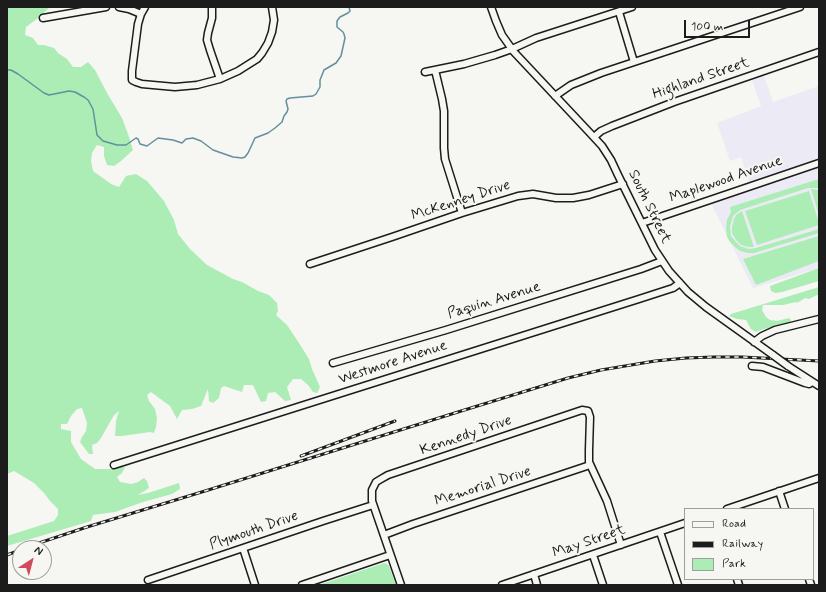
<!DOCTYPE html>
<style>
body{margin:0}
#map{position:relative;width:826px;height:592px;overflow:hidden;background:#f6f6f2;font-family:Mynerve,sans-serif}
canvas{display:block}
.frame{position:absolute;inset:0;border:8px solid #1c1c1c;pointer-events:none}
.legend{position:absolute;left:684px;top:508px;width:130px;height:72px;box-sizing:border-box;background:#f6f6f2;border:1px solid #9f9f9c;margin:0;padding:5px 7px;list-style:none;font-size:12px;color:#1c1c1c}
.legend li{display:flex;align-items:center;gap:8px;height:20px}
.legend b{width:20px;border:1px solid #9f9f9c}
.north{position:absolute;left:12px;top:540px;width:40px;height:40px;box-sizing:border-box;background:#f6f6f2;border:1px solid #9f9f9c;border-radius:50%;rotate:36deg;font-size:11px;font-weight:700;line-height:16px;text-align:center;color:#1c1c1c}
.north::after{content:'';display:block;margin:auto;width:14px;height:18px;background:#d1495b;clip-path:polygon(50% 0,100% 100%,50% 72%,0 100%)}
.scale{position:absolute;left:684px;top:20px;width:66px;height:18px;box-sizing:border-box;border:2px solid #1c1c1c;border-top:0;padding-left:5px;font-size:12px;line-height:14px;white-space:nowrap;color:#1c1c1c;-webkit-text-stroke:3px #f6f6f2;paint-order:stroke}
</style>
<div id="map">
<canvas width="826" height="592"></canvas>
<div class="frame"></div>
<ul class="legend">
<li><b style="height:5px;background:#f6f6f2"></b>Road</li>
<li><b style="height:5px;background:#1c1c1c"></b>Railway</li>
<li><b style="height:11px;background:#acedb5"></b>Park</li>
</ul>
<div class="north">N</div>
<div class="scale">100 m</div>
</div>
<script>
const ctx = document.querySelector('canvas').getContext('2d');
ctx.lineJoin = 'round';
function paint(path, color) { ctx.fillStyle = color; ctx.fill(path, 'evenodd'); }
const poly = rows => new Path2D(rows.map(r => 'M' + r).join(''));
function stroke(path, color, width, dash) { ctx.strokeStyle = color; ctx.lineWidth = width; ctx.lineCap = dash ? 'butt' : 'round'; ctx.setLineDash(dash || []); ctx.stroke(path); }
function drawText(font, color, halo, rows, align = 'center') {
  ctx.font = font + ' Mynerve,sans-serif'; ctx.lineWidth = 4; ctx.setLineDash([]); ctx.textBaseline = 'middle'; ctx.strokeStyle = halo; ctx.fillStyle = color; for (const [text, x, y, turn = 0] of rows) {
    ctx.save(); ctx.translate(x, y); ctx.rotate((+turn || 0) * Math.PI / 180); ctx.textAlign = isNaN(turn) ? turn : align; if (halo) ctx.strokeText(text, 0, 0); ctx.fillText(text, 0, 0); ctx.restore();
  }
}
paint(poly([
 [763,73,773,102,819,86,819,268,753,288,711,203,752,190,741,157,730,161,717,123,761,106,751,77]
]), '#ecebf5');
paint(poly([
 [7,7,49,7,49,8,38,18,26,27,25,35,33,38,38,45,44,45,54,48,58,53,67,59,73,67,81,67,88,62,95,70,107,93,122,118,128,134,133,150,121,161,114,166,107,165,104,156,104,147,97,145,92,153,91,161,93,171,111,184,119,187,126,176,136,174,147,181,164,201,174,220,178,234,190,249,207,265,233,279,242,282,258,291,269,295,277,303,278,311,276,315,287,325,299,343,309,359,312,369,320,387,317,393,313,392,308,385,301,379,293,379,287,387,291,400,285,401,275,392,268,393,266,401,261,402,253,385,244,385,242,392,224,386,221,388,219,398,213,403,209,401,208,389,201,406,192,409,182,410,177,419,170,406,151,392,147,395,149,401,155,409,157,418,156,427,154,433,150,432,122,436,115,436,116,421,119,411,114,415,101,438,97,443,92,445,93,454,89,454,80,442,82,437,86,431,87,423,82,408,77,409,71,416,67,424,61,424,61,429,71,431,71,442,81,459,95,469,111,469,120,466,125,467,122,473,117,477,120,482,131,484,138,482,144,478,147,481,149,488,138,495,148,493,179,483,180,489,172,494,143,502,115,512,93,515,91,521,7,546,7,536,54,521,58,515,58,509,50,501,44,493,34,483,14,471,7,474],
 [819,179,819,188,808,188,740,210,733,216,730,227,731,236,735,241,740,246,749,249,756,248,819,229,819,233,754,253,748,253,740,251,735,247,730,242,727,237,726,229,727,220,731,212,730,207],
 [811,189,819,190,819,215],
 [809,191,819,223,819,225,757,245,745,211],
 [742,211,754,247,749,247,741,245,736,240,732,233,732,227,734,219,736,215],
 [819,236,819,261,756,285,743,259],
 [819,268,819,281,782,292,775,293,771,291,770,286],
 [819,287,819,295,817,295,809,299,805,298,797,303,796,302,783,305,763,305,762,310,763,312,766,317,770,320,777,321,789,318,791,320,790,322,764,329,756,332,751,329,746,320,737,319,729,316,731,314],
 [384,563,387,564,389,566,396,585,319,585]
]), '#acedb5');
stroke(poly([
 [7,70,11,70,18,74,44,93,49,95,69,91,75,92,84,97,88,100,93,109,97,135,103,141,117,145,126,145,136,138,138,139,140,144,147,146,158,138,173,140,182,143,186,139,193,138,201,141,213,150,233,157,242,158,245,157,248,153,255,138,268,133,275,128,282,122,284,116,287,112,288,109,286,101,287,99,290,98,313,96,316,94,320,87,320,80,324,70,336,63,341,56,345,38,344,34,343,32,337,27,337,21,340,17,348,13,350,11,349,7]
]), '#638f9e', 1.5);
const minor = poly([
 [119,7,129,9,141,14],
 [145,7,141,14,138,24,132,71,132,80,136,82,142,84,175,87,197,85,220,79,238,71,257,59,262,53,268,43,272,32,274,20,272,7],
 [212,7,212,18,208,33,207,40,210,50,220,79],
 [491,7,496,21,502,35,514,52,590,133,602,146,611,160,618,175,655,250,669,271,688,292,706,307,773,355],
 [619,12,634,62],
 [43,18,106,7],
 [435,70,442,99,444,111,444,148,445,159,462,213],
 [425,72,464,64,495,55,512,49,536,38,632,7],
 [555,96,571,85,601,73,800,7],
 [594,137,601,131,612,126,674,102,819,52],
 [642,223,819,163],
 [310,264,392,237,462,213,518,196,533,194,556,198,573,198,589,195,623,184],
 [754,342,762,336,775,330,819,319],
 [333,363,446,330,641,269,662,261],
 [752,366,763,367,805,383,809,384,812,382],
 [788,366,819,386],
 [114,465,639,299,673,288,680,283],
 [779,491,785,509],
 [727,509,819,478],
 [660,532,678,585],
 [384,535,413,524,590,465],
 [243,548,255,585],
 [593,555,603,585],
 [534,574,537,585],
 [737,579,739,585],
 [809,579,811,585],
 [148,580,243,548,323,521,373,505],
 [302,585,390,555],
 [401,585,372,501,372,490,376,482,381,479,388,475,582,410,588,411,590,417,589,450,589,462,607,501,621,545],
 [502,585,685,523]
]);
stroke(minor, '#1c1c1c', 9);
stroke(minor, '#f6f6f2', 6);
const rail = poly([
 [301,456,395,421],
 [24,548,87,527,205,491,458,412,568,378,601,370,655,361,686,358,714,357,742,357,819,361],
 [7,555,20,550]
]);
stroke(rail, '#1c1c1c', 3);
stroke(rail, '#f6f6f2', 1.5, [4.5]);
const minorBridge = poly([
 [773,355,788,366]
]);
stroke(minorBridge, '#1c1c1c', 9, []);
stroke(minorBridge, '#f6f6f2', 6);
drawText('15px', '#1c1c1c', '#f6f6f2', [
 ["Highland Street",701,79,-19],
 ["Maplewood Avenue",726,180,-19],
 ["McKenney Drive",461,201,-18],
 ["South Street",649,207,64],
 ["Paquin Avenue",494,301,-17],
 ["Westmore Avenue",393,363,-18],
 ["Kennedy Drive",466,436,-19],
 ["Memorial Drive",483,487,-18],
 ["Plymouth Drive",254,531,-19],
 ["May Street",589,542,-19]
]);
</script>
